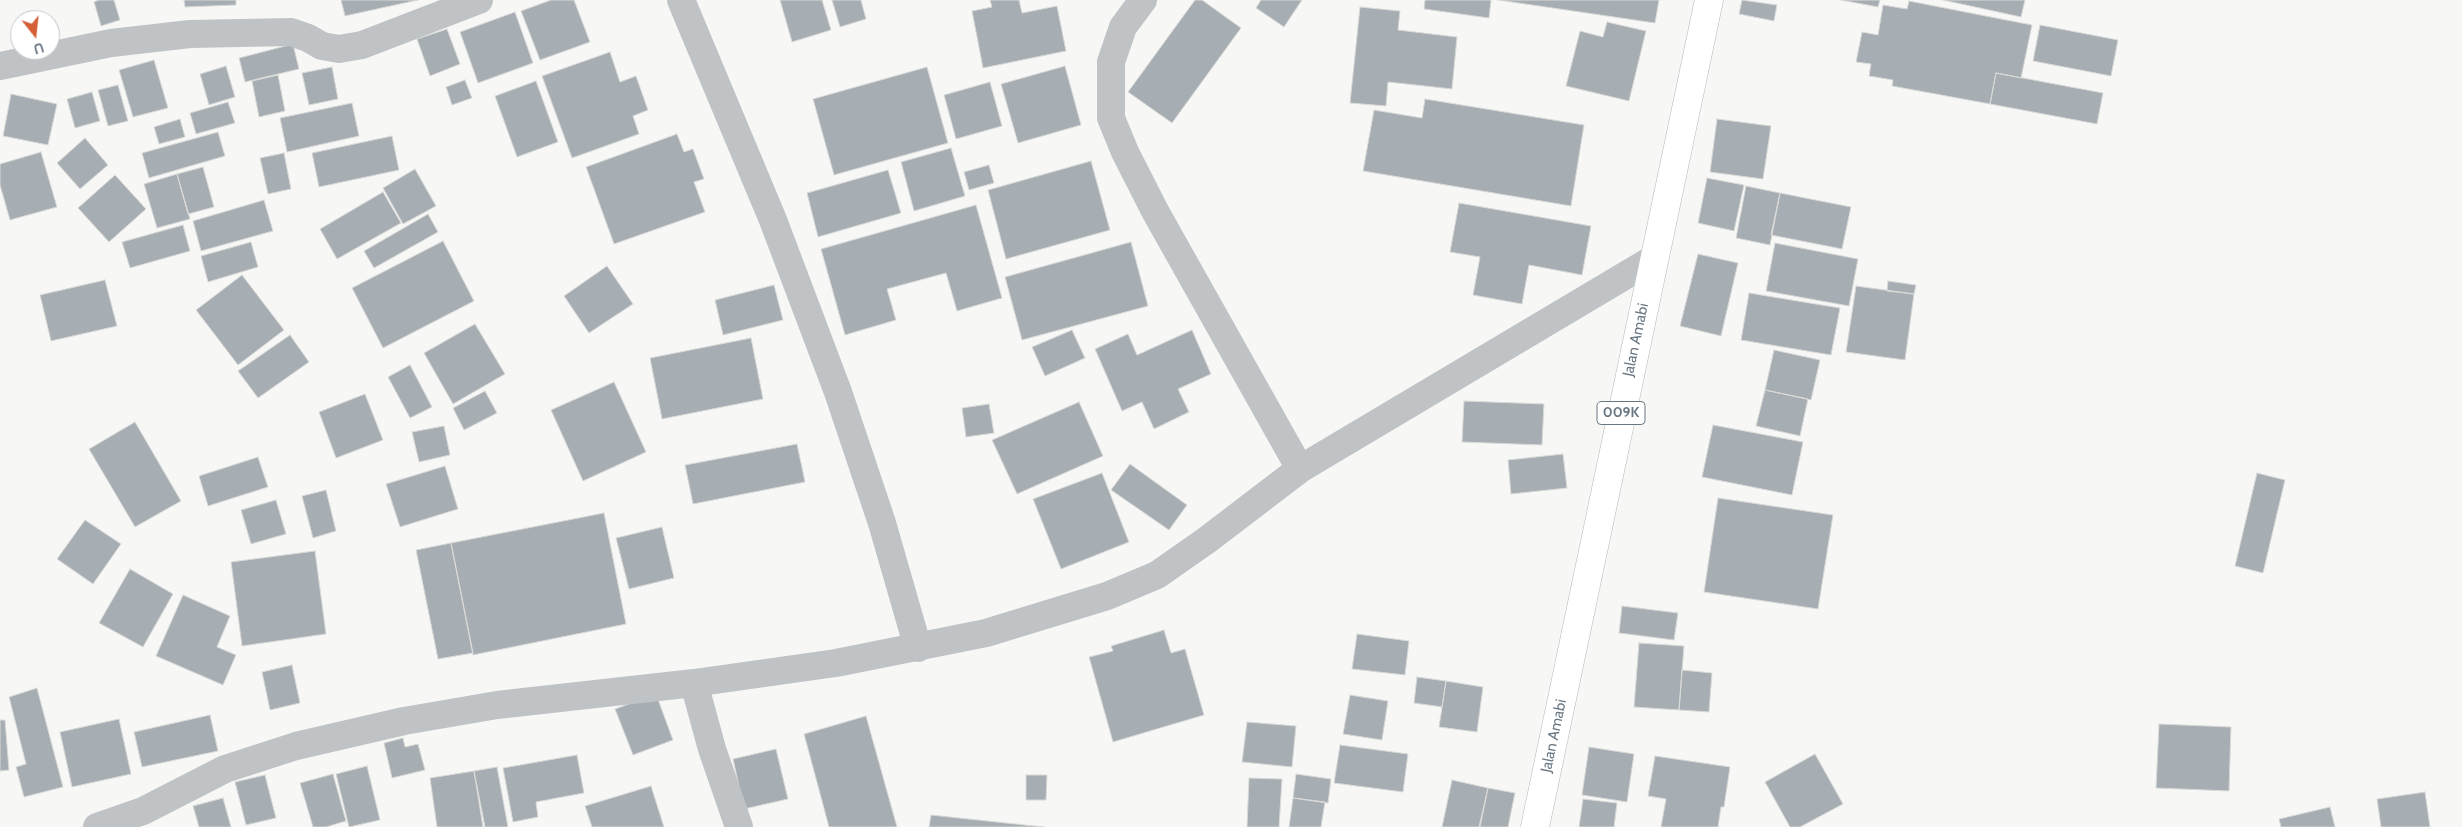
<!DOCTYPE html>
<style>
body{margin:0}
#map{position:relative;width:2462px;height:827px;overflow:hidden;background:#f7f7f5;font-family:Cabin,sans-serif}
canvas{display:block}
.north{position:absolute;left:10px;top:10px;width:50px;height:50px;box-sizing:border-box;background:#fff;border:1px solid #c3c9cd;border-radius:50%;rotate:164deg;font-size:14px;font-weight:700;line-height:20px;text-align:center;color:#697783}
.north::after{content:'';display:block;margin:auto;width:18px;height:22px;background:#d45f39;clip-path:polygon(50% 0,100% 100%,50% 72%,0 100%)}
</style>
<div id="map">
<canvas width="2462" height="827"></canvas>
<div class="north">U</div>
</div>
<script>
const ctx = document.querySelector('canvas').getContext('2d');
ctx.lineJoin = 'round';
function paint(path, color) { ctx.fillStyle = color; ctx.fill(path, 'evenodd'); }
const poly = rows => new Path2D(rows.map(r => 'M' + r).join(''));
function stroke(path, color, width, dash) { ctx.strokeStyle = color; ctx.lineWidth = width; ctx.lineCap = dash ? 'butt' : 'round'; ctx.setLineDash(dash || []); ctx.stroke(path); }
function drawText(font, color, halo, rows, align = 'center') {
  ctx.font = font + ' Cabin,sans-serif'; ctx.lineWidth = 5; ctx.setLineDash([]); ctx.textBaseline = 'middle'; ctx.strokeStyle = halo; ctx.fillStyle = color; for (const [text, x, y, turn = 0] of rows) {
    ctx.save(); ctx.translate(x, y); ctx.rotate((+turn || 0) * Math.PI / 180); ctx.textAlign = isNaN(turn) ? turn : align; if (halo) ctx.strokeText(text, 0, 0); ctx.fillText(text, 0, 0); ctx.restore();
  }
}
const building = poly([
 [99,0,114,0,120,20,101,26,94,2,99,0],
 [184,0,236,0,236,5,185,7,184,0],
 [341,0,418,0,345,16,341,0],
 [551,0,574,0,590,42,540,60,521,11,551,0],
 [780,0,822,0,831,30,792,42,780,0],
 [832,0,861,0,866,19,840,27,832,0],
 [990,0,1019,0,1022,13,1057,6,1066,51,983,68,972,11,992,7,990,0],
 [1195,0,1202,0,1241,28,1172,123,1128,92,1195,0],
 [1261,0,1302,0,1284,27,1256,8,1261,0],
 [1425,0,1491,0,1489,18,1424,9,1425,0],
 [1498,0,1659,0,1655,23,1498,0],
 [1742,0,1777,5,1774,21,1739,14,1742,0],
 [1841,0,1880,0,1878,7,1841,0],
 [1943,0,2025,0,2021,17,1943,0],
 [1909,1,2032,25,2021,78,1996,73,1990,104,1892,86,1893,80,1869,76,1871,64,1856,62,1862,32,1878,35,1883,5,1907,9,1909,1],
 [1360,7,1400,11,1398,30,1457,37,1452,89,1388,82,1386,106,1350,103,1360,7],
 [515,12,533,63,478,83,460,32,515,12],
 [1607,22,1646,31,1629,101,1566,86,1580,31,1603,37,1607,22],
 [2040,25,2118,40,2111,76,2033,61,2040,25],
 [447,29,460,64,430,76,417,39,447,29],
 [293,44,299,69,245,82,239,58,293,44],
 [610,52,620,82,636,76,648,110,633,116,639,134,572,158,542,76,610,52],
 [154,60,168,108,133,117,119,70,154,60],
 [226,66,235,97,209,105,200,74,226,66],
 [1065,66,1081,125,1018,143,1001,84,1065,66],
 [332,67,338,99,309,105,302,73,332,67],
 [927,67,948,143,834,175,813,99,927,67],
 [1996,73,2103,93,2097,124,1990,104,1996,73],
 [278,75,285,111,259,117,252,81,278,75],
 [465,80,472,98,452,105,446,87,465,80],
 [536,81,558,142,517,157,495,96,536,81],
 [990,82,1002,126,956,139,944,95,990,82],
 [118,85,128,121,108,126,98,90,118,85],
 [92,92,100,121,75,128,67,99,92,92],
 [11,94,57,104,48,145,3,136,11,94],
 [1425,99,1584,125,1571,206,1363,171,1374,110,1422,118,1425,99],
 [228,102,235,123,196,134,190,113,228,102],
 [352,103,359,136,287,152,280,118,352,103],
 [180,119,185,137,159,144,154,127,180,119],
 [1717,119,1771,126,1763,179,1710,172,1717,119],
 [218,132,225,156,149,178,142,153,218,132],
 [677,134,684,152,693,149,704,179,694,182,705,212,614,244,586,167,677,134],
 [392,136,399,170,319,187,312,153,392,136],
 [85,138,108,165,80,189,57,163,85,138],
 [951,148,965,196,914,211,901,162,951,148],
 [41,152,57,207,10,220,0,185,0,164,41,152],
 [284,153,291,189,268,194,260,158,284,153],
 [1091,161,1110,230,1006,259,988,190,1091,161],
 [989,165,994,183,969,190,964,172,989,165],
 [203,167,214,207,188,214,177,174,203,167],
 [415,169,436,206,403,224,383,188,415,169],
 [888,170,901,213,818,237,807,193,888,170],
 [177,174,190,219,157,228,144,184,177,174],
 [115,175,146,209,109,242,78,208,115,175],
 [1707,178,1744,185,1734,231,1698,223,1707,178],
 [1746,186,1780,193,1770,245,1736,238,1746,186],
 [383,192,401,223,337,259,320,229,383,192],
 [1780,193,1851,207,1842,249,1771,235,1780,193],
 [264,200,273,231,201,251,193,221,264,200],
 [1459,203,1591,226,1582,275,1529,265,1522,304,1473,295,1480,257,1450,252,1459,203],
 [976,205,1002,298,957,311,946,273,887,289,896,320,845,335,821,249,976,205],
 [428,214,438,232,374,268,364,251,428,214],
 [183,225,190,251,130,268,122,242,183,225],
 [443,241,474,301,383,348,352,288,443,241],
 [251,242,258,267,208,282,201,256,251,242],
 [1131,242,1148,306,1022,340,1005,277,1131,242],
 [1775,243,1858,259,1849,306,1766,291,1775,243],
 [1698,254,1738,263,1721,336,1680,326,1698,254],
 [607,266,633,304,589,333,564,296,607,266],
 [242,275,284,330,238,365,196,310,242,275],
 [105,280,117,326,51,341,40,295,105,280],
 [1888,281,1916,285,1914,294,1887,291,1888,281],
 [774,285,783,320,723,335,715,300,774,285],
 [1856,286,1914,294,1905,360,1846,352,1856,286],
 [1749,293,1840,308,1831,355,1741,340,1749,293],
 [475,324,505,374,453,404,424,353,475,324],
 [1072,330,1085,358,1045,376,1032,347,1072,330],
 [1192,330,1211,374,1178,389,1189,412,1154,429,1142,402,1122,411,1095,349,1128,334,1137,355,1192,330],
 [290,335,309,362,258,398,238,371,290,335],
 [751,338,763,399,662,419,650,358,751,338],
 [1774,350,1820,360,1811,400,1765,390,1774,350],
 [410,365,432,407,410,418,388,377,410,365],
 [614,382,646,452,583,481,551,410,614,382],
 [1765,390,1808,399,1800,436,1756,426,1765,390],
 [485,391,497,413,464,430,453,408,485,391],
 [365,394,383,440,336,458,319,412,365,394],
 [1464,401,1544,404,1542,445,1462,442,1464,401],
 [1079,402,1103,456,1017,494,992,440,1079,402],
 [989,404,994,433,966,437,962,408,989,404],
 [135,422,181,501,135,527,89,449,135,422],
 [1713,425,1803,442,1792,495,1702,477,1713,425],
 [444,426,450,455,419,462,412,432,444,426],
 [797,444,805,482,693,504,685,465,797,444],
 [1563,454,1567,488,1511,494,1508,460,1563,454],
 [258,457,268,487,208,506,199,476,258,457],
 [1130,464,1187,505,1169,530,1111,490,1130,464],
 [445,466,458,509,400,527,386,484,445,466],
 [1102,473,1129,542,1061,569,1033,499,1102,473],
 [2257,473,2285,480,2263,573,2235,566,2257,473],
 [326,490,336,531,313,538,302,496,326,490],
 [1718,498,1833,515,1818,609,1704,592,1718,498],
 [276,500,286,534,251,544,241,510,276,500],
 [604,513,626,624,473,655,451,543,604,513],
 [85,520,121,544,93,584,57,559,85,520],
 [662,527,674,578,629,589,616,538,662,527],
 [451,543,473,653,438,659,416,550,451,543],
 [315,551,326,634,242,646,231,562,315,551],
 [130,569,173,594,143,647,99,623,130,569],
 [183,595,230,616,217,647,236,655,223,685,156,656,183,595],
 [1622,606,1678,613,1674,640,1619,633,1622,606],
 [1164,630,1171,653,1185,649,1204,715,1113,742,1089,657,1113,651,1111,646,1164,630],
 [1357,634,1409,641,1405,675,1352,669,1357,634],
 [1639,643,1684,646,1679,710,1634,707,1639,643],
 [292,665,300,703,270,710,262,672,292,665],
 [1682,670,1712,673,1709,712,1679,710,1682,670],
 [1417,677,1446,681,1442,707,1414,703,1417,677],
 [1446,681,1483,687,1477,732,1439,727,1446,681],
 [37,688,63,787,24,797,16,767,26,764,9,697,37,688],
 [656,694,673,740,633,755,615,709,656,694],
 [1350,695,1388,701,1382,740,1343,734,1350,695],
 [210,715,218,751,142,767,134,732,210,715],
 [866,716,897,827,829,827,804,734,866,716],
 [119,719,131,774,72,787,60,732,119,719],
 [0,720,5,720,9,770,0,771,0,720],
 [1247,722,1296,726,1292,767,1242,762,1247,722],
 [2159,724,2231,727,2229,791,2156,788,2159,724],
 [403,738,405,747,418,744,425,770,392,778,384,743,403,738],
 [1340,745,1408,754,1403,792,1334,783,1340,745],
 [1589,747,1634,754,1627,802,1582,795,1589,747],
 [776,749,788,799,744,809,733,759,776,749],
 [1815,754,1843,804,1800,827,1790,827,1765,782,1815,754],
 [577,755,584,793,536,802,538,817,513,822,503,768,577,755],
 [1655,756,1730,767,1724,807,1721,807,1718,827,1661,827,1666,799,1648,796,1655,756],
 [367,766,380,820,349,827,336,774,367,766],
 [497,767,508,827,485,827,474,771,497,767],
 [474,771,483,827,437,827,430,778,474,771],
 [333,774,346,821,326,827,313,827,300,783,333,774],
 [1296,774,1331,779,1328,803,1293,798,1296,774],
 [265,775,276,818,246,825,235,782,265,775],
 [1026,775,1047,775,1046,800,1026,800,1026,775],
 [1249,778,1282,779,1279,827,1247,827,1249,778],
 [1452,780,1488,788,1479,827,1442,827,1452,780],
 [651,786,664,827,592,827,585,806,651,786],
 [1488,788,1515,793,1508,827,1480,827,1488,788],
 [2425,792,2430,827,2381,827,2377,799,2425,792],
 [223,798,231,827,199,827,193,806,223,798],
 [1293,798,1325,802,1321,827,1289,827,1293,798],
 [1583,799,1617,803,1614,827,1579,827,1583,799],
 [2330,807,2335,827,2281,827,2279,819,2330,807],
 [931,815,1044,827,929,827,931,815]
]);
paint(building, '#a7aeb3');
stroke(building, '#d9d9d7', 1);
const primary = poly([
 [1535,827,1709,0]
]);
stroke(primary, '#b2b7ba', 29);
stroke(poly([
 [681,0,773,220,838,392,882,523,918,648],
 [1143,0,1123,27,1111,62,1111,118,1125,152,1155,211,1300,469],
 [0,66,111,43,190,34,291,32,308,38,322,46,339,49,362,45,479,0],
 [694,683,712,749,739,827],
 [97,827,143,811,225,769,296,746,404,721,497,705,694,683,836,663,986,633,1107,596,1157,575,1207,540,1300,469,1653,259]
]), '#bfc3c6', 28);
stroke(primary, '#fff', 28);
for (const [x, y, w] of [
 [1621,413,48]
]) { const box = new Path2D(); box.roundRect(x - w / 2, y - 11.5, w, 23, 4); ctx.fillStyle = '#fff'; ctx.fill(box); stroke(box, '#697783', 1); }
drawText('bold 14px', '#697783', null, [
 ["009K",1621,413]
]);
drawText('15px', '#697783', '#fff', [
 ["Jalan Amabi",1636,340,-78],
 ["Jalan Amabi",1554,736,-78]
]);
</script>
